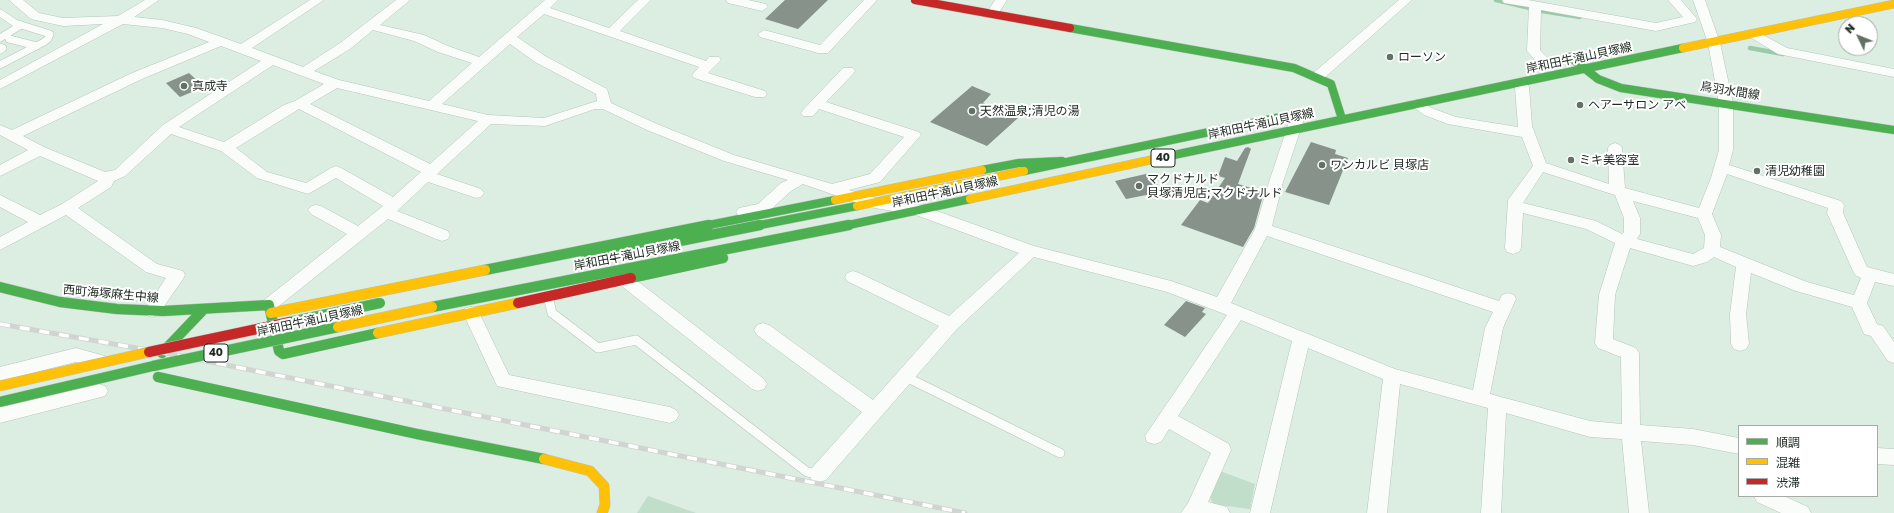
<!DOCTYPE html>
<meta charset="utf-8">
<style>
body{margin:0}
#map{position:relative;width:1894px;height:513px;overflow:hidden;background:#dcede1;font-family:"Golos Text","Noto Sans JP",sans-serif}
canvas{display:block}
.legend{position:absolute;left:1738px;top:425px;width:140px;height:72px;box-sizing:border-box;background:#fff;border:1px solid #a6aba7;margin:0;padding:5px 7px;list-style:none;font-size:12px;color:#202c24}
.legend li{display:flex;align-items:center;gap:8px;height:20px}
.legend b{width:20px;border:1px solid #a6aba7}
.north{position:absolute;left:1838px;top:16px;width:40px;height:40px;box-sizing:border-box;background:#fff;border:1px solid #a6aba7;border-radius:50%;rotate:313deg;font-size:11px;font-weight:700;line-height:16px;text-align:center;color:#202c24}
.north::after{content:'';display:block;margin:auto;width:14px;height:18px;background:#627066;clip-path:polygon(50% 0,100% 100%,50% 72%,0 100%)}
</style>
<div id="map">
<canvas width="1894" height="513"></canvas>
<ul class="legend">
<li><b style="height:5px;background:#4caf50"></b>順調</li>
<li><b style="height:5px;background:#ffc107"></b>混雑</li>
<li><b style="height:5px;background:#c62828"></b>渋滞</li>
</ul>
<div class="north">N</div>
</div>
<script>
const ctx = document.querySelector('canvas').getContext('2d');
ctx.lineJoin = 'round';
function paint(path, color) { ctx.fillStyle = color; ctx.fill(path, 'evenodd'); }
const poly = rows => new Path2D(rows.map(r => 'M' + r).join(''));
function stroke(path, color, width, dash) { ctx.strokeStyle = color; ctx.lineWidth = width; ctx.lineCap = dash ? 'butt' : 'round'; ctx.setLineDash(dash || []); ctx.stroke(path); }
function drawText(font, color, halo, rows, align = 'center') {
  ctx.font = font + ' "Golos Text","Noto Sans JP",sans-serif'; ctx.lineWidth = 4; ctx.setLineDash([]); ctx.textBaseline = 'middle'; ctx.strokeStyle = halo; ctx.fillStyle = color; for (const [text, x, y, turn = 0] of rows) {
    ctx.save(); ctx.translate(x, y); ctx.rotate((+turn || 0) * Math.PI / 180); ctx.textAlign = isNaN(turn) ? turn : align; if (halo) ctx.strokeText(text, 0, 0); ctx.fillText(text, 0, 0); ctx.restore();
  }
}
paint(poly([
 [1220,471,1255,484,1250,509,1213,504,1210,497],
 [648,496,696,513,637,513]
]), '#c1deca');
stroke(poly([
 [1496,0,1530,8],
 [1542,11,1580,17],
 [1750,48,1783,54]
]), '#99cbaa', 4.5);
paint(poly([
 [785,0,828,0,798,29,765,19],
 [189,73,202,85,197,87,199,89,180,97,166,83],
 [972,86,991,94,983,103,1018,118,987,146,930,122],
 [1311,142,1336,150,1335,154,1348,158,1329,205,1285,192],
 [1248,147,1251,149,1238,184,1264,192,1254,228,1243,247,1181,225,1200,200,1208,203,1225,178,1218,176,1225,157,1237,161,1245,148],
 [1150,173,1162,192,1126,199,1115,181],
 [1186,301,1205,308,1202,312,1206,314,1185,337,1164,325]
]), '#86928a');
const laneFar1 = poly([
 [0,13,15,23,50,34,48,39,44,42,0,65],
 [0,38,21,25],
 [9,39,37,46],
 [0,47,3,48,0,50]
]);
const lane = poly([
 [548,296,552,313,598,348,636,340,807,472,819,474],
 [906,377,1060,453]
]);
const street = poly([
 [9,0,23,0,39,13,63,18,118,16,145,0,159,0,134,17,162,20,196,28,241,44,310,0,324,0,252,48,303,67,340,43,396,0,410,0,380,25,424,35,448,46,479,57,545,0,558,0,550,8,609,28,638,0,651,0,620,31,706,61,709,57,719,57,721,60,708,73,765,91,767,94,765,97,755,97,694,78,692,75,699,67,544,14,517,37,545,56,607,89,611,103,657,124,734,155,832,184,870,174,904,137,819,109,813,116,803,116,801,113,803,110,843,68,853,68,855,71,853,74,826,102,919,132,921,135,880,182,849,190,871,197,923,206,1034,246,1171,281,1217,297,1255,229,1269,182,1292,113,1294,110,1304,110,1306,113,1283,182,1272,226,1499,301,1502,295,1508,293,1514,295,1516,299,1503,328,1490,394,1590,421,1622,424,1621,357,1598,348,1595,343,1599,295,1615,243,1586,229,1523,213,1521,248,1519,252,1513,254,1507,252,1505,248,1508,200,1533,166,1522,137,1448,124,1424,115,1410,104,1412,101,1417,100,1434,109,1456,117,1518,127,1515,87,1512,83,1514,80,1524,80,1529,87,1532,126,1546,163,1609,184,1608,148,1610,145,1615,143,1620,145,1622,148,1625,188,1699,208,1711,178,1719,150,1719,103,1708,43,1693,0,1705,0,1720,43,1733,103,1733,150,1729,165,1841,201,1844,205,1843,213,1867,267,1894,274,1894,286,1875,282,1867,303,1877,324,1883,326,1894,342,1894,363,1888,361,1871,336,1864,334,1852,307,1796,291,1751,273,1746,314,1749,344,1746,349,1740,351,1734,349,1731,344,1730,314,1736,267,1714,257,1707,262,1693,266,1630,248,1615,295,1613,339,1636,348,1639,353,1640,425,1693,429,1739,438,1739,454,1693,445,1641,441,1649,513,1629,513,1622,439,1590,437,1506,413,1501,513,1481,513,1488,408,1400,384,1387,513,1367,513,1383,379,1308,348,1270,513,1250,513,1292,341,1241,320,1178,416,1229,444,1231,450,1208,502,1227,507,1230,513,1181,513,1188,503,1211,453,1169,429,1161,442,1154,444,1147,442,1145,436,1227,315,1167,292,1034,257,957,329,826,480,819,482,812,480,809,474,812,468,862,412,757,335,754,330,757,325,763,323,769,325,873,400,939,326,847,281,845,277,847,273,853,271,859,273,949,316,1019,253,916,215,869,207,803,184,791,191,768,212,744,217,739,216,736,212,739,208,758,204,781,183,788,180,724,161,647,130,603,109,595,109,545,126,491,124,437,174,481,189,484,193,481,197,476,198,428,182,397,211,448,231,450,235,448,239,442,241,436,239,388,219,275,309,269,311,263,309,261,305,263,301,347,234,311,214,308,210,311,206,316,205,321,206,358,226,383,206,336,178,308,194,257,178,221,151,171,134,125,176,114,181,111,187,78,208,157,264,183,271,185,275,183,279,158,315,152,317,146,315,144,311,166,278,146,272,66,215,0,250,0,237,28,222,0,207,0,195,40,215,62,204,98,181,40,156,0,176,0,165,28,150,0,135,0,125,12,130,132,73,209,42,188,34,162,28,123,24,0,89,0,80,103,24,63,26,31,19,9,0],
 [373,30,414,41,438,52,472,63,429,101,339,80,314,71,350,49,373,30],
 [510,44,535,62,596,94,597,101,544,118,488,115,442,104,510,44],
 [221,46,261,61,163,125,115,170,105,172,44,147,23,136,142,79,221,46],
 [273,65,324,84,295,101,284,105,224,142,179,127,273,65],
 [337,88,478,121,430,164,310,104,337,88],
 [299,109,421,172,393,197,341,168,336,166,331,168,306,183,267,172,236,148,299,109],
 [1543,172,1615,195,1624,218,1624,232,1622,234,1596,221,1523,203,1543,172],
 [1727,174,1828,208,1827,213,1853,271,1855,275,1861,278,1854,295,1807,282,1720,247,1721,235,1712,214,1727,174],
 [1633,201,1698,218,1705,235,1704,248,1693,254,1637,239,1640,234,1640,218,1633,201],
 [1267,236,1493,312,1485,328,1473,390,1395,369,1231,303,1267,236],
 [726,0,748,0,766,4,768,7,762,11,728,3,726,0],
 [864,0,877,0,828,53,818,53,760,37,758,34,764,30,820,45,864,0],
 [995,0,1007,0,996,17,988,17,986,14,995,0],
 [1399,0,1412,0,1322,80,1312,80,1310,77,1312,74,1399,0],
 [1502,0,1528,0,1656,23,1683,17,1668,0,1681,0,1697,19,1695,22,1656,31,1541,10,1540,50,1552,62,1545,66,1540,65,1527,51,1529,7,1504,3,1502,0],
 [1754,30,1787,48,1894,69,1894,77,1778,54,1750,37,1748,34,1754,30],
 [625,274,631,276,764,379,767,384,764,389,758,391,752,389,619,284,617,280,619,276,625,274],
 [471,307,477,308,509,375,670,407,676,410,679,415,676,420,670,423,497,386,463,313,465,308,471,307],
 [76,348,105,356,108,361,105,366,99,368,76,362,0,381,0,367,76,348],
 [99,384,105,386,108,391,105,396,0,423,0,407,99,384],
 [1877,448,1894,449,1894,465,1877,464,1877,448],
 [1754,496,1784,496,1808,507,1811,513,1781,513,1757,502,1754,496]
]);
const fastFar1 = poly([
 [1070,28,1294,68,1331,84,1342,119],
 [1570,57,1598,79,1621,88,1894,130],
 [1169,156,1683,48],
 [982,170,1019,163,1062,161],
 [1024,171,1295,114],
 [704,226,835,200],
 [755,226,857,206],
 [844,226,970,199]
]);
const fast = poly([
 [585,260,760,225],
 [485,270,709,225],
 [631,278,723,258],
 [0,287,60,302,117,309,163,311,269,305,279,351,283,354,378,333],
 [432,307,849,225],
 [162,353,204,309],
 [158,377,417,434,544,459]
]);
const slowFar1 = poly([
 [1683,48,1894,4],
 [970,199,1169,156],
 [835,200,982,170],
 [857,206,1024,171]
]);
const slow = poly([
 [271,313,485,270],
 [378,333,518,303],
 [544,459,590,471,604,486,605,505,602,513]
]);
const jamFar1 = poly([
 [915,0,1070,28]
]);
const jam = poly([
 [518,303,631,278]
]);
stroke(laneFar1, '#b7c4bb', 8);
stroke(lane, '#b7c4bb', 10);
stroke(street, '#b7c4bb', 1);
stroke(fastFar1, '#b7c4bb', 9);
stroke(fast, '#b7c4bb', 11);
stroke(slowFar1, '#b7c4bb', 9);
stroke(slow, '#b7c4bb', 11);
stroke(jamFar1, '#b7c4bb', 9);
stroke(jam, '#b7c4bb', 11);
stroke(laneFar1, '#fafcfa', 7);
stroke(lane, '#fafcfa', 9);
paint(street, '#fafcfa');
stroke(fastFar1, '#4caf50', 8);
stroke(fast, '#4caf50', 10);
stroke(slowFar1, '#ffc107', 8);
stroke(slow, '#ffc107', 10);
stroke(jamFar1, '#c62828', 8);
stroke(jam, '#c62828', 10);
const rail = poly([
 [0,324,176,355,965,513]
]);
stroke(rail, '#d0d5d2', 5);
stroke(rail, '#fff', 3.5, [10]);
const fastBridge = poly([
 [290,322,380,303],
 [0,402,153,366,338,327]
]);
const slowBridge = poly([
 [338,327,432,307],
 [0,386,149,352]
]);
const jamBridge = poly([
 [149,352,290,322]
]);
stroke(fastBridge, '#b7c4bb', 11, []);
stroke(slowBridge, '#b7c4bb', 11, []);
stroke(jamBridge, '#b7c4bb', 11, []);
stroke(fastBridge, '#4caf50', 10);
stroke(slowBridge, '#ffc107', 10);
stroke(jamBridge, '#c62828', 10);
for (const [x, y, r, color] of [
 [1390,57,4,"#627066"],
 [184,86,4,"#627066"],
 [1580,105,4,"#627066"],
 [972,111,4,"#627066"],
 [1571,160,4,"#627066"],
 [1322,165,4,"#627066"],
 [1757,171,4,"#627066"],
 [1139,186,4,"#627066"]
]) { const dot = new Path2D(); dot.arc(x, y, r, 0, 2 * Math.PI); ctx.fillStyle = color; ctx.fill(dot); stroke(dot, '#fff', 1.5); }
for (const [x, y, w] of [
 [1163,158,24],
 [216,353,24]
]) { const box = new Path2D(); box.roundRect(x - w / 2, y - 9, w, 18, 3); ctx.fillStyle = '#fff'; ctx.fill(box); stroke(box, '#202c24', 1); }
drawText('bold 11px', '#202c24', null, [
 ["40",1163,158],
 ["40",216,353]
]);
drawText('12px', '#202c24', '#fff', [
 ["ローソン",1398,57],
 ["真成寺",192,86],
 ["ヘアーサロン アベ",1588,105],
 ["天然温泉;清児の湯",980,111],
 ["ミキ美容室",1579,160],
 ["ワンカルビ 貝塚店",1330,165],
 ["清児幼稚園",1765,171],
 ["マクドナルド",1147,179],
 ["貝塚清児店;マクドナルド",1147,193]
], 'left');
drawText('12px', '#202c24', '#fff', [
 ["岸和田牛滝山貝塚線",1579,58,-12],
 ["鳥羽水間線",1730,91,9],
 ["岸和田牛滝山貝塚線",1261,124,-12],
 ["岸和田牛滝山貝塚線",945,192,-12],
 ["岸和田牛滝山貝塚線",627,256,-11],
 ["西町海塚麻生中線",111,294,5],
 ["岸和田牛滝山貝塚線",310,321,-12]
]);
</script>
